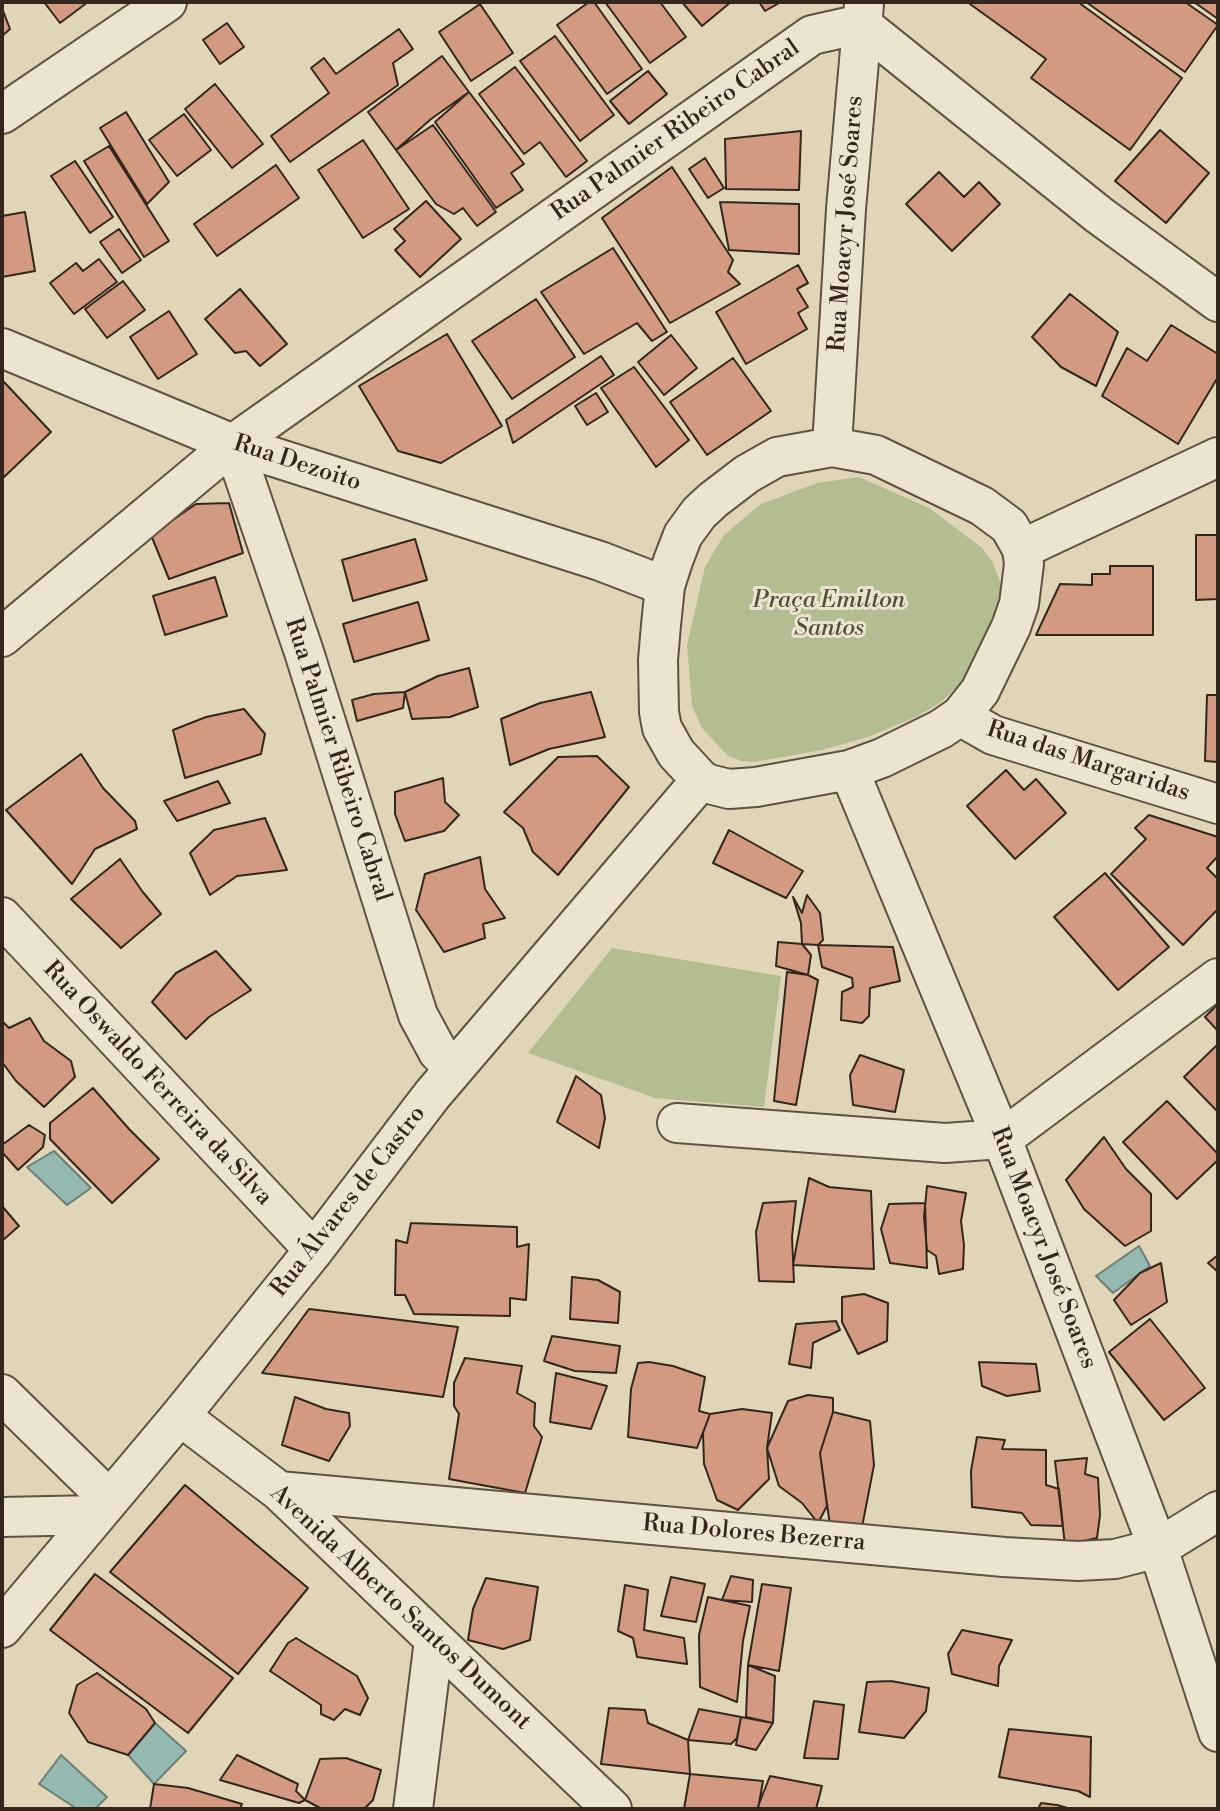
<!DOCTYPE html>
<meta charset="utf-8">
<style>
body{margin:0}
#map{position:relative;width:1220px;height:1811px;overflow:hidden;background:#e1d5b8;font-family:"Libre Bodoni",serif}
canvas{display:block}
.frame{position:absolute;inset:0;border:4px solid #34261c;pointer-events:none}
</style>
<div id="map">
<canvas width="1220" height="1811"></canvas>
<div class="frame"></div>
</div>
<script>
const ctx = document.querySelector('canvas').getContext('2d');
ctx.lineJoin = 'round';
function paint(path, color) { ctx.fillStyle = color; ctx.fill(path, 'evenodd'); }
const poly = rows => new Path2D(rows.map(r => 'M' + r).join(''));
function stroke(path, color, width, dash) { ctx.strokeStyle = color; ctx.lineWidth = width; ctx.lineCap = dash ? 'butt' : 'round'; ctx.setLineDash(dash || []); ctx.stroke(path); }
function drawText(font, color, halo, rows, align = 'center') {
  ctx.font = font + ' "Libre Bodoni",serif'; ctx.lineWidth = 6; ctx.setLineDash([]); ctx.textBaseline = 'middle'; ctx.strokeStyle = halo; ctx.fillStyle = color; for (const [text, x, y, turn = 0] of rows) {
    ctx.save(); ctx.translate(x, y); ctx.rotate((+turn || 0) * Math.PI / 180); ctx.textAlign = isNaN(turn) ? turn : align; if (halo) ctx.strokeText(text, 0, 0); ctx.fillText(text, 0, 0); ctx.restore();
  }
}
paint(poly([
 [859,477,929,508,982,548,993,563,1000,581,1000,600,986,639,979,656,960,684,940,703,916,717,868,737,822,750,755,762,741,761,727,755,702,728,692,706,687,645,705,567,724,535,761,504,817,483],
 [612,948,781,976,764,1107,655,1098,528,1053]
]), '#b3bd8f');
const water = poly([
 [54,1151,91,1188,67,1205,27,1167,54,1151],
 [1139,1246,1150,1266,1113,1293,1096,1276,1139,1246],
 [155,1723,186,1751,154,1784,128,1755,155,1723],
 [61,1755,107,1797,95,1809,77,1809,39,1784,61,1755]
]);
paint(water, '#94b9b0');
stroke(water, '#6e7e75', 2);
const building = poly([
 [44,2,88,2,60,23,44,2],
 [589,2,594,2,642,69,607,94,557,25,589,2],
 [605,2,660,2,686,37,650,63,605,2],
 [682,2,731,2,702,26,682,2],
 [759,2,781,2,765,11,759,2],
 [972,2,1078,2,1182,78,1130,150,1031,78,1046,59,970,4,972,2],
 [1086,2,1185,2,1218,25,1185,72,1086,2],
 [1194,2,1218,2,1218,19,1194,2],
 [480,4,513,53,471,81,439,32,480,4],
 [2,8,10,29,2,36,2,8],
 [227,23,244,47,220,64,203,40,227,23],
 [399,29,413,49,393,63,398,85,290,162,271,136,329,93,311,68,324,58,336,74,399,29],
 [555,36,614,115,580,141,520,61,555,36],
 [442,56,469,92,431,119,396,150,368,112,442,56],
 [515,67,587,161,566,177,540,142,524,154,479,94,515,67],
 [648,71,667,94,629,124,610,101,648,71],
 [215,84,263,144,232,168,185,109,215,84],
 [469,92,524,164,511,173,523,190,496,208,435,122,469,92],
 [126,112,169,182,147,204,100,128,126,112],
 [184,114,211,150,177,176,149,140,184,114],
 [433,125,496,212,477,226,463,208,454,214,436,204,396,150,433,125],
 [1160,130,1209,173,1166,223,1115,181,1160,130],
 [801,131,799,190,726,189,725,139,801,131],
 [363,140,409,209,363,238,318,170,363,140],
 [109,146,169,241,144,257,84,161,109,146],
 [705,158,724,188,708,198,689,169,705,158],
 [75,161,113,217,90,233,51,176,75,161],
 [276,165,299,198,217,256,194,224,276,165],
 [672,167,733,260,728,272,740,284,670,323,602,218,672,167],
 [939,172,964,197,979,182,1000,204,952,251,906,204,939,172],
 [426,201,461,239,420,277,395,250,405,241,394,229,426,201],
 [720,202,799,204,799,254,729,250,720,202],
 [25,212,35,271,2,277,2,216,25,212],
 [119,229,141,260,122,273,100,242,119,229],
 [613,248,667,332,652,341,637,323,584,354,541,292,613,248],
 [99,259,117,282,74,314,50,283,76,263,83,271,99,259],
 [798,265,808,283,797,289,808,307,798,313,807,329,746,364,716,312,798,265],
 [123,281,145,310,107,338,85,309,123,281],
 [240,289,287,344,260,366,246,351,235,353,205,319,240,289],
 [1070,294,1118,332,1096,386,1061,367,1032,337,1070,294],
 [536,299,575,357,512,399,472,341,536,299],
 [169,311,197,354,158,379,130,337,169,311],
 [1171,325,1218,354,1218,377,1178,444,1102,396,1127,348,1147,361,1171,325],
 [447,334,502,426,441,463,398,451,359,386,447,334],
 [671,335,697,368,664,395,638,362,671,335],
 [601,356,614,375,513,443,506,420,601,356],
 [733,358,771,411,707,455,670,402,733,358],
 [634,367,689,440,656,467,601,388,634,367],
 [4,382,51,432,2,479,2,384,4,382],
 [596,393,608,412,587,425,575,406,596,393],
 [229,503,243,553,169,579,151,535,196,504,229,503],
 [1196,535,1218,535,1218,599,1196,600,1196,535],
 [415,539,427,580,353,601,342,560,415,539],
 [1110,566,1153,566,1153,635,1036,635,1060,584,1092,585,1092,574,1110,574,1110,566],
 [215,577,227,616,165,635,153,596,215,577],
 [418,602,429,640,354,662,343,624,418,602],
 [469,668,478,707,450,717,412,719,405,692,438,676,469,668],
 [405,692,403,708,357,721,352,700,374,694,405,692],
 [591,692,605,737,549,749,510,765,501,719,540,703,591,692],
 [1207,695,1218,695,1218,762,1205,761,1207,695],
 [244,709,265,734,261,754,185,778,173,730,206,717,244,709],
 [81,754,103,788,135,821,137,829,95,849,72,884,6,810,81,754],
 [597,756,629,787,558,875,533,852,523,828,504,812,558,757,597,756],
 [1006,770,1024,790,1036,779,1066,813,1015,859,967,806,1006,770],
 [443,778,445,802,459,815,444,831,405,841,395,814,395,792,443,778],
 [218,781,230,803,177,821,164,801,218,781],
 [1149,815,1218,837,1218,856,1207,868,1218,879,1218,909,1183,945,1111,874,1146,839,1135,828,1149,815],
 [265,818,287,870,237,876,210,895,190,853,214,830,265,818],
 [729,830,803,871,786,898,713,863,729,830],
 [480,857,485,889,505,918,483,924,485,938,444,952,416,910,425,874,480,857],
 [120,859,142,891,161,914,121,948,71,899,120,859],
 [1105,873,1169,947,1118,990,1054,917,1105,873],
 [807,895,820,913,823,940,818,945,802,944,801,923,793,897,802,913,807,895],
 [778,942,802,944,811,955,808,975,776,966,778,942],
 [818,945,893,947,900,981,870,988,869,1016,862,1023,841,1020,842,992,853,987,852,978,822,967,818,945],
 [216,951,251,990,209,1017,186,1039,152,1002,176,973,216,951],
 [787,972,808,975,818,980,796,1105,774,1101,787,972],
 [1218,1004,1218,1031,1205,1017,1218,1004],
 [30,1018,44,1041,71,1061,75,1077,44,1107,16,1081,2,1062,2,1021,9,1028,30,1018],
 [1218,1044,1218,1112,1184,1077,1218,1044],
 [860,1055,904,1070,895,1112,853,1105,850,1075,860,1055],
 [576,1076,601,1095,605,1118,599,1148,557,1122,576,1076],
 [93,1088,129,1129,159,1159,112,1203,50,1139,50,1123,93,1088],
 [1167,1101,1218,1154,1218,1160,1177,1199,1123,1142,1167,1101],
 [29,1125,45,1135,43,1147,18,1170,2,1152,2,1145,29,1125],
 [1104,1137,1126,1169,1151,1194,1151,1231,1125,1246,1084,1209,1066,1180,1104,1137],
 [809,1178,829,1187,871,1191,874,1269,793,1265,809,1178],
 [927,1186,966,1193,961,1221,964,1245,963,1269,939,1274,936,1256,927,1250,924,1217,927,1186],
 [796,1201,792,1237,794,1282,759,1281,756,1232,763,1203,796,1201],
 [925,1203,927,1268,890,1263,881,1229,889,1204,925,1203],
 [2,1206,19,1226,2,1241,2,1206],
 [411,1223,517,1227,517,1247,529,1244,526,1300,510,1298,510,1316,414,1314,405,1295,395,1295,396,1240,407,1243,411,1223],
 [1218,1255,1218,1272,1208,1263,1218,1255],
 [1161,1263,1167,1302,1131,1325,1114,1300,1140,1273,1161,1263],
 [572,1277,598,1280,620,1292,618,1323,570,1319,572,1277],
 [864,1294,888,1303,887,1341,858,1354,842,1322,842,1297,864,1294],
 [309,1309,458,1327,443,1397,262,1373,309,1309],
 [1150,1319,1205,1388,1164,1420,1109,1352,1150,1319],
 [836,1321,840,1330,813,1343,811,1368,789,1364,796,1324,836,1321],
 [552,1336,620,1346,616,1373,575,1371,544,1361,552,1336],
 [465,1358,522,1366,517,1393,535,1403,534,1426,542,1437,525,1493,449,1479,459,1414,454,1406,454,1383,465,1358],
 [649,1362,673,1366,705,1377,699,1411,710,1414,697,1448,628,1437,631,1389,638,1363,649,1362],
 [979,1362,1036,1364,1040,1391,1007,1396,982,1386,979,1362],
 [556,1373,607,1386,591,1429,550,1422,556,1373],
 [808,1395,833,1398,833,1412,820,1453,827,1506,818,1523,802,1503,779,1486,767,1448,788,1401,808,1395],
 [295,1397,326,1409,349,1413,350,1426,329,1461,282,1445,295,1397],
 [742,1409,772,1413,767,1448,769,1479,738,1510,717,1500,704,1464,703,1433,710,1414,742,1409],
 [833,1412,870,1421,874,1465,862,1527,830,1526,820,1453,833,1412],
 [977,1437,1005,1440,1002,1449,1046,1450,1046,1485,1059,1489,1063,1526,1031,1525,1022,1513,972,1507,971,1471,977,1437],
 [1087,1458,1085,1474,1098,1478,1100,1515,1097,1538,1065,1545,1055,1461,1087,1458],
 [185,1485,308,1588,238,1674,110,1572,185,1485],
 [95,1574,233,1678,188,1733,50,1630,95,1574],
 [731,1576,753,1580,752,1602,722,1600,731,1576],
 [671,1577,705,1584,696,1622,661,1616,671,1577],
 [486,1578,538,1587,530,1640,503,1649,468,1640,473,1609,486,1578],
 [762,1584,791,1588,779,1671,748,1665,762,1584],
 [625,1585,648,1590,644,1630,684,1638,687,1664,637,1657,633,1638,618,1631,625,1585],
 [708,1597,750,1606,743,1641,737,1702,700,1687,699,1635,708,1597],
 [962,1630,1012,1640,999,1666,998,1686,952,1674,948,1654,962,1630],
 [296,1638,357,1676,368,1698,360,1715,345,1709,334,1720,321,1714,321,1705,270,1671,288,1643,296,1638],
 [748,1665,775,1676,773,1723,746,1717,748,1665],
 [97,1673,146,1709,155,1723,128,1755,88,1742,69,1713,77,1685,97,1673],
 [891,1681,929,1688,926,1711,904,1738,859,1732,867,1682,891,1681],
 [814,1701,844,1705,838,1759,804,1758,814,1701],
 [609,1708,645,1710,648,1723,688,1740,690,1774,601,1764,609,1708],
 [699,1709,741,1717,737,1738,731,1744,688,1740,699,1709],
 [741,1717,773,1723,756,1750,736,1745,741,1717],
 [1009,1729,1091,1737,1090,1797,1078,1791,999,1777,1009,1729],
 [237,1755,298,1784,296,1791,305,1800,299,1803,220,1780,237,1755],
 [346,1758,381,1770,373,1800,364,1809,322,1809,305,1800,320,1759,346,1758],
 [690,1774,763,1781,758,1809,684,1809,690,1774],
 [770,1776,822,1786,816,1809,757,1809,770,1776],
 [154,1784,188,1788,242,1804,240,1809,150,1809,154,1784],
 [1041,1803,1057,1805,1071,1809,1038,1809,1041,1803]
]);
paint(building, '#d39a82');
stroke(building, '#34261c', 2);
const minor = poly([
 [2,114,167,2],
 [2,348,233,444,600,561,665,586],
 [233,444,304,652,418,1015,438,1052,454,1068],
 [832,447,876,455,982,506,1009,526,1022,549,1024,564,1019,604,1011,627,980,691,960,716,941,729,882,758,849,770,756,787,729,789,709,784,701,780,676,753,662,728,659,712,658,660,661,625,665,586,673,561,683,535,699,513,713,500,747,474,777,457,832,447],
 [832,447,846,209,864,4],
 [1022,549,1218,457],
 [2,637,233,444,812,35,861,24,1099,215,1218,302],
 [960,716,993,735,1218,804],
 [849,770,1002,1139,1158,1548,1218,1732],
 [2,917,314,1250],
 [677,1123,945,1143,1002,1139,1218,978],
 [2,1394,109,1499],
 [180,1416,279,1491,612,1809],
 [279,1491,1004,1557,1078,1561,1115,1559,1158,1548,1218,1511],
 [2,1517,96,1515],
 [2,1628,180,1416,314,1250,432,1095,701,780],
 [413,1809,434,1640]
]);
stroke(minor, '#5f5243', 42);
stroke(minor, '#ece4d1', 38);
drawText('24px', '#34261c', '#ece4d1', [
 ["Rua Palmier Ribeiro Cabral",676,131,-35],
 ["Rua Moacyr José Soares",847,224,-86],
 ["Rua Dezoito",297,464,18],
 ["Rua Palmier Ribeiro Cabral",337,760,72],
 ["Rua das Margaridas",1088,762,18],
 ["Rua Oswaldo Ferreira da Silva",157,1084,47],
 ["Rua Álvares de Castro",349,1202,-52],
 ["Rua Moacyr José Soares",1043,1248,69],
 ["Rua Dolores Bezerra",754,1534,5],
 ["Avenida Alberto Santos Dumont",400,1608,43]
]);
drawText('italic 24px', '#544c39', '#ece4d1', [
 ["Praça Emilton",829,601],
 ["Santos",829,629]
]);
</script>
